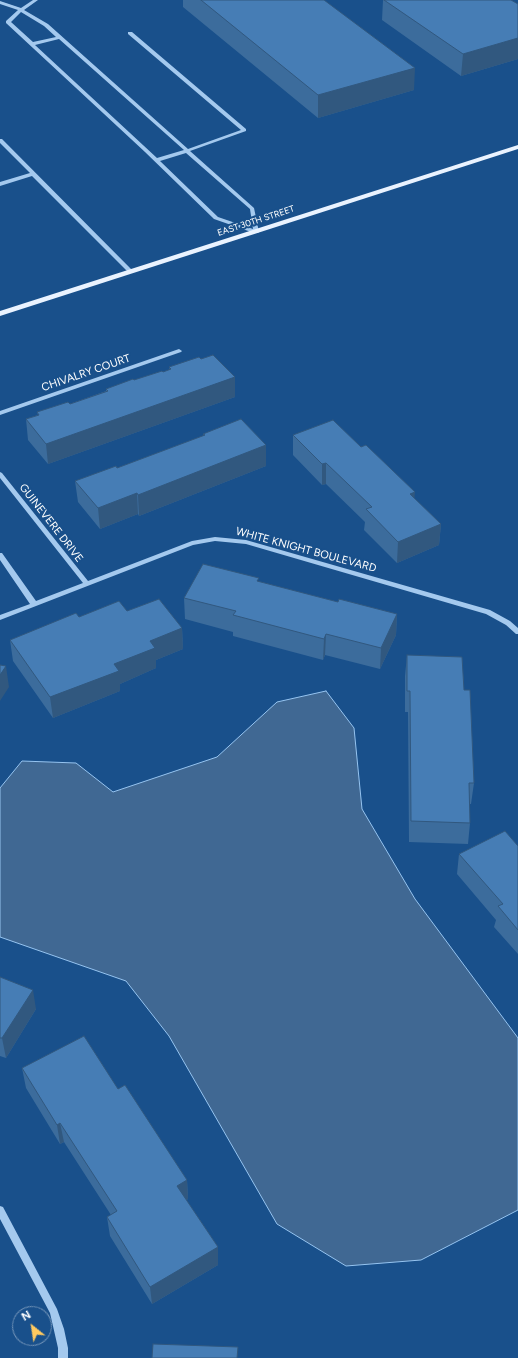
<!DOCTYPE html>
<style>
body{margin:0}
#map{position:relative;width:518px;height:1358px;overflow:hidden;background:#19508b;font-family:Figtree,sans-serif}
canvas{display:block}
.north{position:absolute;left:12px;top:1306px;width:40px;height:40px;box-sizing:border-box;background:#19508b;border:1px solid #7596b9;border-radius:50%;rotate:330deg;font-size:11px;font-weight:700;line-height:16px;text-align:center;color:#fff}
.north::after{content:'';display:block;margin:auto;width:14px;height:18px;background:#ffca60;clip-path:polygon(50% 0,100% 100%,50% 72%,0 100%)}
</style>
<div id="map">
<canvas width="518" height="1358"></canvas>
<div class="north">N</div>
</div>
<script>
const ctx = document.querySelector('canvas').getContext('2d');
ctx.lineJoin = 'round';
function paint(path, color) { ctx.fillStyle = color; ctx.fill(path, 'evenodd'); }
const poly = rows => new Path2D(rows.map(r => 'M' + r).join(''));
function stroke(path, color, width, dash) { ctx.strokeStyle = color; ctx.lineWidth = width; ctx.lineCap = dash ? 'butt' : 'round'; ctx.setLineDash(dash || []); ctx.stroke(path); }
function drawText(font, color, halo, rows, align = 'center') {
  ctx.font = font + ' Figtree,sans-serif'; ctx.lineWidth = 4; ctx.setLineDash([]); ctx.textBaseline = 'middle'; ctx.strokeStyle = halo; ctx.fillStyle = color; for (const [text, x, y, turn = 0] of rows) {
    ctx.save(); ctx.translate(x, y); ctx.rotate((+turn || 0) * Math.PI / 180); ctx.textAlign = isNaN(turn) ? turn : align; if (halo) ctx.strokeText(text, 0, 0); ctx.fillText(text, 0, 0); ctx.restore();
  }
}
const water = poly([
 [326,691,354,728,362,809,415,899,518,1038,518,1210,421,1260,346,1266,277,1224,169,1036,126,981,0,937,0,788,22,761,76,763,113,792,217,757,277,702,326,691]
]);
paint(water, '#406893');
stroke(water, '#96c4f0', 1);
paint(poly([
 [33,0,38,0,24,10,48,24,188,149,241,130,128,34,128,32,132,32,246,129,246,131,190,151,254,208,259,232,258,233,254,233,214,219,145,152,6,23,6,21,18,10,0,4,0,1,21,8,33,0],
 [21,12,44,26,56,37,33,42,11,22,21,12],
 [59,39,184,150,157,158,35,45,59,39],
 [186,153,250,209,253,229,218,217,160,161,186,153],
 [0,139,2,139,133,271,133,273,129,273,32,176,0,186,0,182,30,173,0,143,0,139],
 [179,349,182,351,181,352,0,415,0,411,179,349],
 [0,472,2,473,88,581,192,541,215,537,246,540,490,610,510,621,518,628,518,634,516,634,506,625,486,614,246,544,215,541,193,545,0,620,0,615,30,604,0,560,0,553,2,553,36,601,83,583,0,478,0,472],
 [0,1206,3,1207,57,1309,64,1329,68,1348,68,1358,58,1358,58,1348,50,1313,0,1219,0,1206]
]), '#a4c9ee');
paint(poly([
 [518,145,518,149,0,316,0,311,518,145]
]), '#eaf3ff');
paint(poly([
 [183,0,324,0,414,90,318,118,183,7],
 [383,0,511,0,518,4,518,59,461,76,382,20],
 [169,367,235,397,48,464,28,440,26,419,38,415,37,412,70,404,106,391,106,389,170,370],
 [203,434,266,445,266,466,139,516,138,514,100,529,78,502,75,481,117,468,203,436],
 [293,435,415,499,441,524,439,545,397,563,364,530,365,522,326,484,322,485,293,455],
 [259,582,338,602,397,614,396,635,380,669,325,655,323,660,233,636,233,632,185,619,184,598],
 [127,611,182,628,183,649,156,660,156,668,120,684,120,691,53,718,13,661,10,640,79,617],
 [407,655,464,690,474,783,471,804,470,804,470,823,468,844,409,842,408,712,405,712,405,676],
 [518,846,518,954,494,927,496,920,457,874,459,854],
 [0,977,36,1009,6,1058,0,1056],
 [22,1068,118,1089,187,1180,188,1199,186,1200,218,1247,218,1265,152,1304,110,1236,107,1217,111,1215,64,1142,60,1144,26,1088]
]), '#3c6c9c');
paint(poly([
 [518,38,518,59,461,76,463,54],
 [415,68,414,90,318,118,318,95],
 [235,377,235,397,48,464,46,444],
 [266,445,266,466,139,516,138,495],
 [326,463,326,484,322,485,322,464],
 [415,492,413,513,410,494],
 [137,493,138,514,100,529,98,508],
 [441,524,439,545,397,563,398,542],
 [397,614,396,635,380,669,381,648],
 [182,628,183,649,156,660,156,668,120,684,120,691,53,718,50,697,114,664,150,641],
 [326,634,325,655,323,660,324,639],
 [6,666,9,687,0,701,0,675],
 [33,990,36,1009,6,1058,2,1038],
 [60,1123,64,1142,60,1144,57,1125],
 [187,1180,188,1199,178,1204,177,1186],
 [218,1247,218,1265,152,1304,150,1287]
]), '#31587f');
const building = poly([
 [201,0,324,0,415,68,318,95,201,0],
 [384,0,511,0,518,4,518,38,463,54,384,0],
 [213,355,235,377,46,444,26,419,39,415,37,412,68,402,70,404,108,391,106,389,133,379,134,380,162,371,163,372,171,369,169,367,199,357,201,359,213,355],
 [241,419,266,445,138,495,137,493,98,508,75,481,116,466,117,468,205,435,203,434,241,419],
 [333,420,361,447,366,445,415,492,410,494,441,524,398,542,366,509,372,507,326,463,322,464,293,435,333,420],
 [203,564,259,578,257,581,338,602,339,599,397,614,381,648,326,634,324,639,233,615,236,611,184,598,203,564],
 [159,599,182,628,150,641,155,648,114,664,119,671,50,697,10,640,76,613,79,617,119,601,127,611,159,599],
 [407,655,462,657,464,690,470,690,474,783,469,783,470,823,411,821,410,691,407,691,407,655],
 [0,665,6,666,0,675,0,665],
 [505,831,518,846,518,930,498,906,503,904,459,854,505,831],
 [0,977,33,990,2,1038,0,1038,0,977],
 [84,1036,118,1089,125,1085,187,1180,177,1186,218,1247,150,1287,107,1217,117,1211,60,1123,57,1125,22,1068,84,1036],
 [153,1344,238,1347,237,1358,152,1358,153,1344]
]);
paint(building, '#467db5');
stroke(building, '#31587f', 1);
drawText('9px', '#fff', '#19508b', [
 ["EAST 30TH STREET",256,221,-18]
]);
drawText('11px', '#fff', '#19508b', [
 ["CHIVALRY COURT",86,373,-19],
 ["GUINEVERE DRIVE",51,523,52],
 ["WHITE KNIGHT BOULEVARD",306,550,15]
]);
</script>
